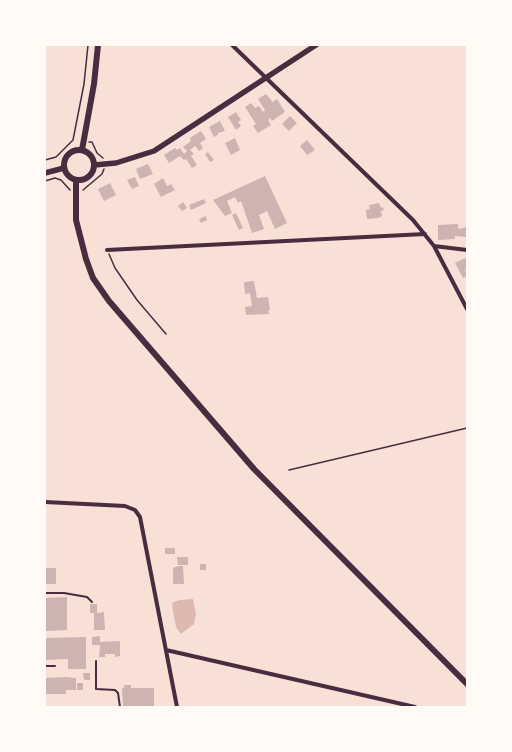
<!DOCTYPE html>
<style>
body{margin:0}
#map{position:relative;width:512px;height:752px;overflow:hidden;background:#f7e1d7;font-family:"Golos Text",sans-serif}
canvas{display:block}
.frame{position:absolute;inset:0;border:46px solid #fffaf5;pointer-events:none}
</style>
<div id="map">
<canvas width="512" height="752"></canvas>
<div class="frame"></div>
</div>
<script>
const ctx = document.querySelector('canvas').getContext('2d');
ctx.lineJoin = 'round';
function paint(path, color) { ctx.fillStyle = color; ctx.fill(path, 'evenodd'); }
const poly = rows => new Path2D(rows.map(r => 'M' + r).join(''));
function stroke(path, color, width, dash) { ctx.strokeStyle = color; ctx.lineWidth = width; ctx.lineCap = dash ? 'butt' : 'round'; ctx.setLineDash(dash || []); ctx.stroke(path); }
paint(poly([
 [193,599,196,614,194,624,181,634,176,627,172,606,173,602,180,600]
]), '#dcb8b0');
paint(poly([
 [266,94,272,101,271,103,277,99,285,112,272,121,270,118,268,120,271,125,258,133,253,126,256,124,245,107,251,103,255,108,259,106,263,112,265,110,258,99],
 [236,112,241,120,238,122,241,126,236,130,228,117],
 [290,116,297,123,289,131,282,124],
 [220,121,225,131,218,133,218,135,214,137,209,127],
 [201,131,206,139,200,143,203,148,199,151,195,146,190,150,194,154,191,156,197,165,192,168,186,159,184,160,180,156,169,163,164,155,175,148,177,150,180,148,184,154,187,151,183,147,191,141,190,138],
 [235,138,240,150,231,155,225,143],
 [307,140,315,150,307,155,300,146],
 [208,152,214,160,210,162,205,154],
 [148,164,153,174,140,179,136,169],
 [265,176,287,223,275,229,267,211,259,215,264,229,252,233,241,201,238,203,235,197,227,201,232,213,225,216,213,200],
 [135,177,139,186,132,189,127,180],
 [163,178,167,186,171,184,175,190,161,197,154,184],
 [110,183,116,195,104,201,98,189],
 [204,199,206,203,191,210,189,205],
 [183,202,187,208,182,211,178,206],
 [379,203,381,208,383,207,384,210,381,211,382,216,379,218,367,219,366,210,370,209,369,205],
 [236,213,243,228,239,230,232,215],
 [206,216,207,220,201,223,199,219],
 [458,224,458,229,467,227,467,237,455,236,455,239,438,240,438,225],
 [465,258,467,262,467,268,465,269,467,276,463,278,455,263],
 [254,281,257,298,268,297,270,310,268,310,269,314,246,315,245,307,252,306,250,293,245,294,244,282],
 [165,548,175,548,175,554,165,554],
 [177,557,188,557,188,565,178,565],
 [200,564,206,564,206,570,200,570],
 [178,566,183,566,184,584,173,584,173,568],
 [45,568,56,568,56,584,45,584],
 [67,597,67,630,45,631,45,598],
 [90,604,97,604,97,613,104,612,105,630,94,630,94,613,90,613],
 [100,636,100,642,120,641,120,656,115,657,115,654,105,654,105,657,99,657,100,645,92,645,92,637],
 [86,637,86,669,68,669,68,659,45,660,45,638],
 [83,673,90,673,90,680,84,680],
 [66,677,76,678,76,690,66,690,66,694,45,694,45,678],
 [77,683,83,683,83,690,77,690],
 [124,685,131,685,131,688,154,688,154,707,123,707,122,688,124,688]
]), '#ccb4b1');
stroke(poly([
 [89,142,92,142,97,153,103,158],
 [45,160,56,157,73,140,84,84,88,45],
 [45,181,55,178,61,180,70,190],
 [83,190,102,174,104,169],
 [109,254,115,268,137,300,166,334],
 [289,470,467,428]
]), '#4a2c40', 1.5);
stroke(poly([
 [45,593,64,593,87,597,92,602],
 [96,661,96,689,115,690,118,693,120,707],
 [45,666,55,666]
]), '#4a2c40', 2);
stroke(poly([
 [232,45,413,220,434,246,467,309],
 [434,246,467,250],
 [107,250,425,234],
 [45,502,125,506,135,510,140,517,177,707],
 [166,650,415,707]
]), '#4a2c40', 4);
stroke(poly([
 [94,165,116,163,154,151,316,45],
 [45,173,64,168]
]), '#4a2c40', 5.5);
stroke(poly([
 '64 165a15 15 0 1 1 30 0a15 15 0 1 1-30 0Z',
 [82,150,94,84,98,45],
 [76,180,76,220,86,259,93,278,109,301,254,469,467,684]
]), '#4a2c40', 6);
</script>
